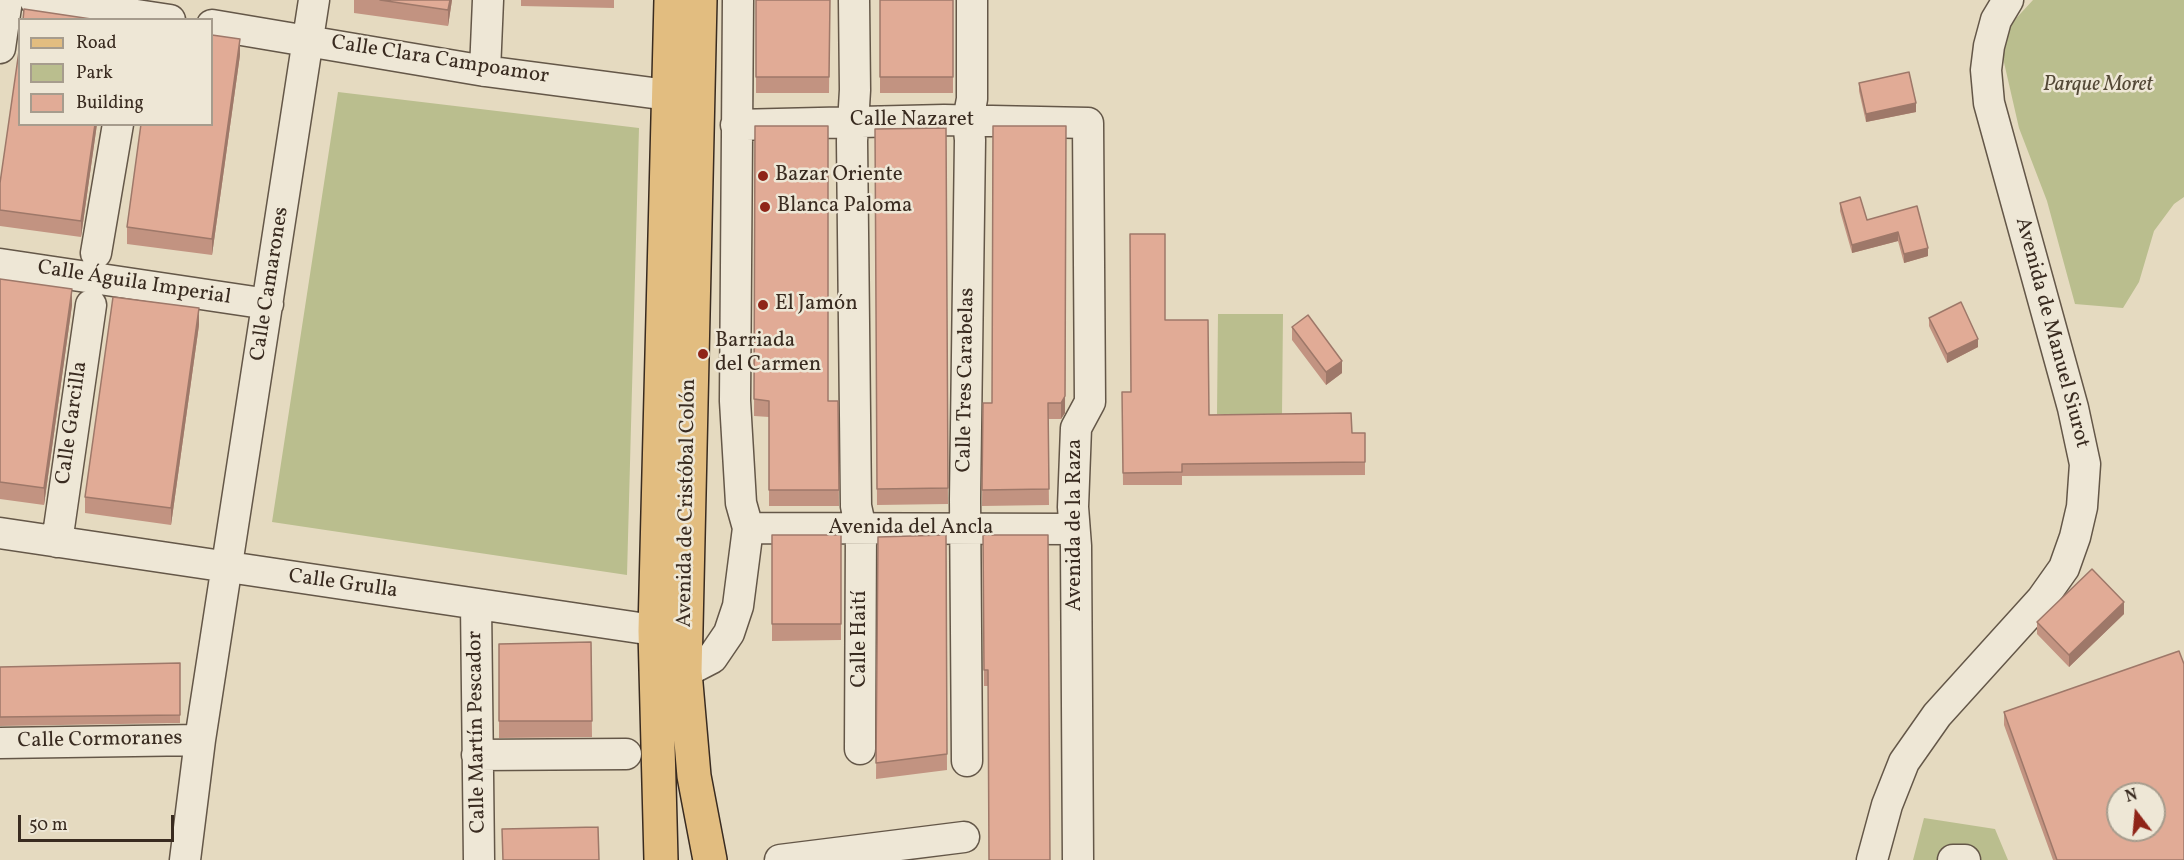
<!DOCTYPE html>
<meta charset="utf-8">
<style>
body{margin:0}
#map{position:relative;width:2184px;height:860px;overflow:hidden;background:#e5dac0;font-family:Vollkorn,serif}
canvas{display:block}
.legend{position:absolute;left:18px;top:18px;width:195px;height:108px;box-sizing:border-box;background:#eee7d6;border:2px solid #a69c8d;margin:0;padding:8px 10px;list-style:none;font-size:18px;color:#392b20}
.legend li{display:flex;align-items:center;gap:12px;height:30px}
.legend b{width:30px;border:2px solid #a69c8d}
.north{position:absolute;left:2106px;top:782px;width:60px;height:60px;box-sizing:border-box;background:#eee7d6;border:2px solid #a69c8d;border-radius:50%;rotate:344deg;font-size:16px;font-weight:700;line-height:24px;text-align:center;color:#392b20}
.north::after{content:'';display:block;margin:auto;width:21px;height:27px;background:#8f2418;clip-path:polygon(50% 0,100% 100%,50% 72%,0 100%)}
.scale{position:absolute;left:18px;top:815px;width:156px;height:27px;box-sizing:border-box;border:3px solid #392b20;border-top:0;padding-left:8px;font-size:18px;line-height:21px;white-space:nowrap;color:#392b20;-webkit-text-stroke:4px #eee7d6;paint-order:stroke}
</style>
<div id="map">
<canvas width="2184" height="860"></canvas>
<ul class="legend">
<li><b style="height:8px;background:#e2bd80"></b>Road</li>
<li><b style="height:16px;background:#babe8e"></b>Park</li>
<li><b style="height:16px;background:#e1ab96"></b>Building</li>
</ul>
<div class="north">N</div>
<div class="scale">50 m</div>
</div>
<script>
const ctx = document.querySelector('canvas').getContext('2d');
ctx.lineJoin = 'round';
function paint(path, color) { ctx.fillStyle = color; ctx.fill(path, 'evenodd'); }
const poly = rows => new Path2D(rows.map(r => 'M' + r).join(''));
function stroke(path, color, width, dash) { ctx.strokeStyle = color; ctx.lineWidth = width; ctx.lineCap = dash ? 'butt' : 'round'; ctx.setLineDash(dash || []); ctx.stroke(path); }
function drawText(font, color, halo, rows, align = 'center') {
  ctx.font = font + ' Vollkorn,serif'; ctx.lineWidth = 5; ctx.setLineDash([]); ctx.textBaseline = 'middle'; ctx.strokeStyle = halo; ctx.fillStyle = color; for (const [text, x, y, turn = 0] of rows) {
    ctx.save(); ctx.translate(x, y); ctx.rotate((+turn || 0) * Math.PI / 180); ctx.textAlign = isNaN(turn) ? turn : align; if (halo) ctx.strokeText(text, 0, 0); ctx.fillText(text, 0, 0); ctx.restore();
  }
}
paint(poly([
 [2033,0,2184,0,2184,197,2174,204,2154,231,2139,282,2123,308,2075,304,2047,201,2019,128,2003,58,2009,26],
 [338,92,639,128,627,575,272,522],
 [1218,314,1283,314,1282,414,1217,414],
 [1924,818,1995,829,2008,860,1913,860]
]), '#babe8e');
const minor = poly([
 [35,0,170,20],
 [854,0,855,90,852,141,856,506,861,529,860,749],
 [212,25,485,71,668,95],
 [0,48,7,0],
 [485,71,488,0],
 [736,125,944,120,1088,123,1090,402,1076,428,1073,507,1076,546,1078,860],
 [96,253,118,124],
 [0,264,268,304],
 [748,528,1074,529],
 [0,533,680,634],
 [57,542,91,305],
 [476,604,479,860],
 [685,672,712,658,729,633,738,606,748,528,741,503,735,401,738,0],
 [0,743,200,740],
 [477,755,626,754],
 [967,761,965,499,970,140,968,120,972,99,972,0],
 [185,860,200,740,314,0],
 [780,860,964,837],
 [1872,860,1887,805,1904,762,1937,715,2042,599,2064,568,2075,537,2082,507,2085,464,2073,408,1989,103,1986,70,1989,46,1996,20,2008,0],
 [1953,860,1965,860]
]);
const major = poly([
 [700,0,685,672,694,776,710,860],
 [661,860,655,631,671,0]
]);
stroke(minor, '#645748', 33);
stroke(major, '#392b20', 36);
stroke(minor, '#eee7d6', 30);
stroke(major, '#e2bd80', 33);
paint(poly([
 [354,0,452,0,448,26,354,13],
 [521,0,614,0,614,8,521,6],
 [756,0,830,0,829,93,756,93],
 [880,0,953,0,953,93,880,93],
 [240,55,212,255,127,244,127,227],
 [1859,83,1916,112,1866,122,1859,91],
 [20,124,97,124,81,237,0,226,0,183],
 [755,126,828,401,838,401,839,506,769,506,769,417,754,416],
 [993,126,1065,413,1061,419,1048,419,1049,505,982,506,983,403,992,403],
 [946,128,948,504,877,505,875,129],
 [1840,203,1867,220,1917,206,1928,256,1904,263,1898,241,1852,253,1840,211],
 [0,279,72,305,44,505,0,499],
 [1929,318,1978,347,1947,363,1929,326],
 [1165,320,1209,415,1352,433,1365,433,1365,475,1182,476,1182,485,1123,485,1122,392,1131,392],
 [199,325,171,525,85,513,85,497],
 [1292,327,1342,373,1326,385,1292,340],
 [772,535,841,535,841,640,772,641],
 [946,535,947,770,876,779,878,537],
 [983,535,1050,860,988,686,984,686],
 [2124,614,2069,667,2037,634,2037,622],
 [591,642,592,737,499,738,499,644],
 [180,663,180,723,0,726,0,667],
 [2004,712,2184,860,2053,860,2004,725]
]), '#c29381');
paint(poly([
 [450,0,452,0,448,26,448,10],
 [240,39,240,55,212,255,212,239],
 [1916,103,1916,112,1866,122,1866,114],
 [95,124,97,124,81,237,81,221],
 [1066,126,1065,413,1061,419,1061,403],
 [1898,232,1898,241,1852,253,1852,245],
 [1928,248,1928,256,1904,263,1904,254],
 [72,289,72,305,44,505,44,488],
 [199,308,199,325,171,525,171,508],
 [1978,339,1978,347,1947,363,1947,354],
 [1342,361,1342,373,1326,385,1326,372],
 [2124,602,2124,614,2069,667,2069,655]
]), '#9e7869');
const building = poly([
 [380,0,450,0,448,10,380,0],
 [756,0,830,0,829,77,756,77,756,0],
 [880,0,953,0,953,77,880,77,880,0],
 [24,9,98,20,23,20,24,9],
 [212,35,240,39,212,239,127,227,141,124,212,124,212,35],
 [20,44,20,124,95,124,81,221,0,210,0,183,20,44],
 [1909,72,1916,103,1866,114,1859,83,1909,72],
 [755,126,828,126,828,401,838,401,839,490,769,490,769,401,754,399,755,126],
 [993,126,1066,126,1065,396,1061,403,1048,403,1049,489,982,490,983,403,992,403,993,126],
 [946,128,948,488,877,489,875,129,946,128],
 [1860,197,1867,220,1917,206,1928,248,1904,254,1898,232,1852,245,1840,203,1860,197],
 [1130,234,1165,234,1165,320,1208,320,1209,415,1351,413,1352,433,1365,433,1365,462,1182,464,1182,472,1123,473,1122,392,1131,392,1130,234],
 [0,279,72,289,44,488,0,482,0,279],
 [113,297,199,308,171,508,85,497,113,297],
 [1961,302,1978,339,1947,354,1929,318,1961,302],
 [1308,315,1342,361,1326,372,1292,327,1308,315],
 [772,535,841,535,841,624,772,624,772,535],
 [946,535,947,754,876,763,878,537,946,535],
 [983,535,1048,535,1050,860,989,860,988,670,984,670,983,535],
 [2092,569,2124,602,2069,655,2037,622,2092,569],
 [591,642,592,721,499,721,499,644,591,642],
 [2179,651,2184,664,2184,860,2057,860,2004,712,2179,651],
 [2118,794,2154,794,2154,830,2118,830,2118,794],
 [180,663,180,715,0,717,0,667,180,663],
 [598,827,599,860,503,860,502,829,598,827]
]);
paint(building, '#e1ab96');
stroke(building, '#9e7869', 1.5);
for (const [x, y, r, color] of [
 [763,176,6,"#8f2418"],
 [765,207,6,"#8f2418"],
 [763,305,6,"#8f2418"],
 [703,354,6,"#8f2418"]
]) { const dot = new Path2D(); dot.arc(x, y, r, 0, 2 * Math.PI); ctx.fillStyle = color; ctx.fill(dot); stroke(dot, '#eee7d6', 2); }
drawText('21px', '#392b20', '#eee7d6', [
 ["Calle Clara Campoamor",440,61,9],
 ["Calle Nazaret",912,121],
 ["Calle Águila Imperial",134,284,9],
 ["Calle Camarones",271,284,-81],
 ["Avenida de Manuel Siurot",2051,333,75],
 ["Calle Tres Carabelas",967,380,-89],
 ["Calle Garcilla",73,423,-82],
 ["Avenida de Cristóbal Colón",688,503,-89],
 ["Avenida de la Raza",1076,525,-90],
 ["Avenida del Ancla",911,529],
 ["Calle Grulla",343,585,8],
 ["Calle Haití",861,639,-90],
 ["Calle Martín Pescador",478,732,-91],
 ["Calle Cormoranes",100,741,-1]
]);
drawText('italic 21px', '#534836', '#eee7d6', [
 ["Parque Moret",2098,86]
]);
drawText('21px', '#392b20', '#eee7d6', [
 ["Bazar Oriente",775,176],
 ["Blanca Paloma",777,207],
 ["El Jamón",775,305],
 ["Barriada",715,342],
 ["del Carmen",715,366]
], 'left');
</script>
